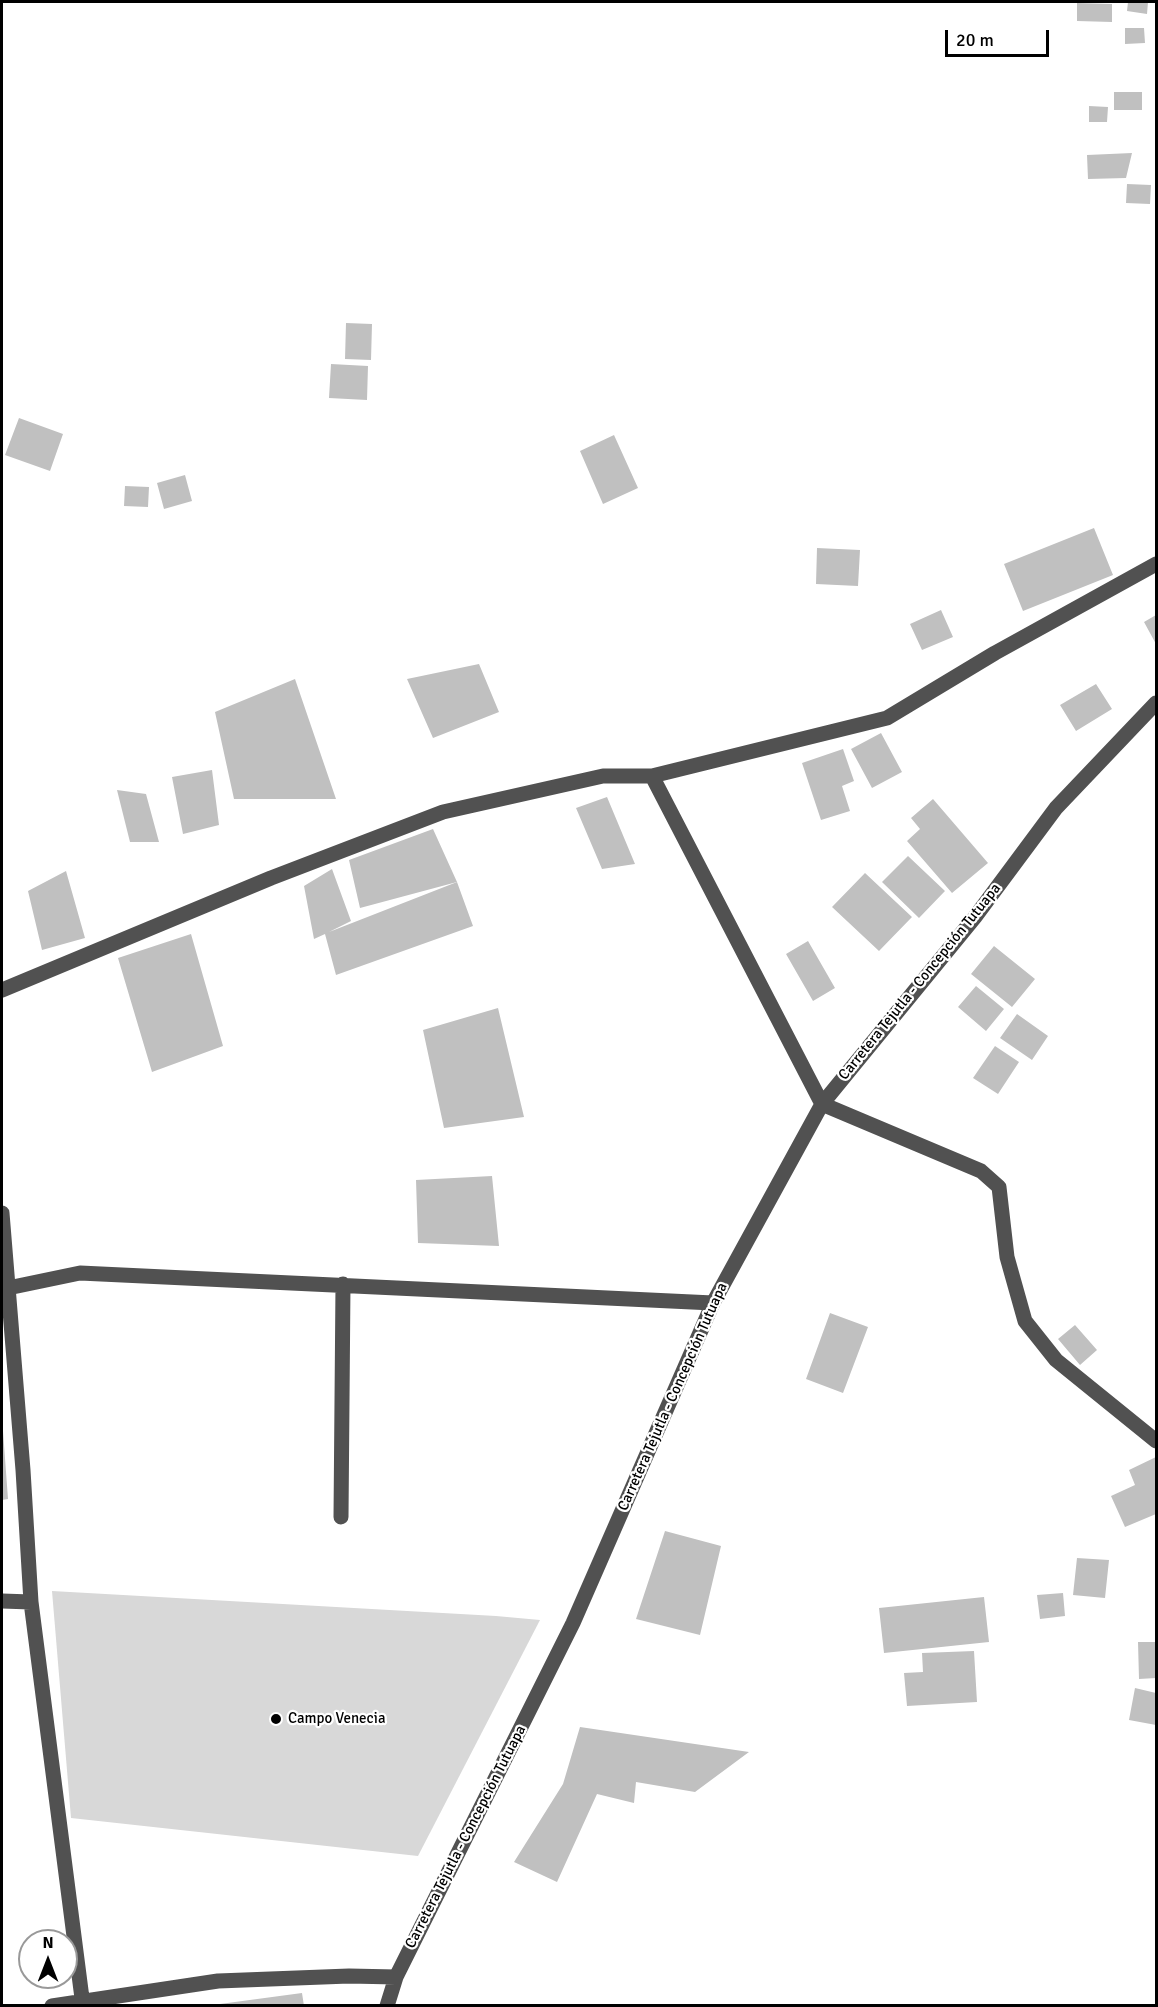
<!DOCTYPE html>
<meta charset="utf-8">
<style>
body{margin:0}
#map{position:relative;width:1158px;height:2007px;overflow:hidden;background:#fff;font-family:Signika,sans-serif}
canvas{display:block}
.frame{position:absolute;inset:0;border:3px solid #000;pointer-events:none}
.north{position:absolute;left:18px;top:1929px;width:60px;height:60px;box-sizing:border-box;background:#fff;border:2px solid #999;border-radius:50%;rotate:0deg;font-size:16px;font-weight:700;line-height:24px;text-align:center;color:#000}
.north::after{content:'';display:block;margin:auto;width:21px;height:27px;background:#000;clip-path:polygon(50% 0,100% 100%,50% 72%,0 100%)}
.scale{position:absolute;left:945px;top:30px;width:104px;height:27px;box-sizing:border-box;border:3px solid #000;border-top:0;padding-left:8px;font-size:18px;line-height:21px;white-space:nowrap;color:#000;-webkit-text-stroke:4px #fff;paint-order:stroke}
</style>
<div id="map">
<canvas width="1158" height="2007"></canvas>
<div class="frame"></div>
<div class="north">N</div>
<div class="scale">20 m</div>
</div>
<script>
const ctx = document.querySelector('canvas').getContext('2d');
ctx.lineJoin = 'round';
function paint(path, color) { ctx.fillStyle = color; ctx.fill(path, 'evenodd'); }
const poly = rows => new Path2D(rows.map(r => 'M' + r).join(''));
function stroke(path, color, width, dash) { ctx.strokeStyle = color; ctx.lineWidth = width; ctx.lineCap = dash ? 'butt' : 'round'; ctx.setLineDash(dash || []); ctx.stroke(path); }
function drawText(font, color, halo, rows, align = 'center') {
  ctx.font = font + ' Signika,sans-serif'; ctx.lineWidth = 4.5; ctx.setLineDash([]); ctx.textBaseline = 'middle'; ctx.strokeStyle = halo; ctx.fillStyle = color; for (const [text, x, y, turn = 0] of rows) {
    ctx.save(); ctx.translate(x, y); ctx.rotate((+turn || 0) * Math.PI / 180); ctx.textAlign = isNaN(turn) ? turn : align; if (halo) ctx.strokeText(text, 0, 0); ctx.fillText(text, 0, 0); ctx.restore();
  }
}
paint(poly([
 [52,1591,496,1616,540,1620,418,1856,71,1818]
]), '#d8d8d8');
paint(poly([
 [1128,2,1148,2,1147,14,1127,11],
 [1077,3,1112,4,1112,22,1077,21],
 [1125,28,1144,28,1145,43,1125,44],
 [1114,92,1142,92,1142,110,1114,110],
 [1089,106,1108,107,1107,122,1089,122],
 [1132,153,1126,178,1088,179,1087,155],
 [1127,184,1151,185,1150,204,1126,203],
 [346,323,372,324,371,360,345,359],
 [331,364,368,366,367,400,329,398],
 [19,418,63,434,50,471,5,455],
 [614,435,638,488,603,504,580,451],
 [185,475,192,501,164,509,157,483],
 [125,486,149,487,148,507,124,506],
 [1094,528,1113,575,1023,611,1004,564],
 [817,548,860,550,858,586,816,584],
 [941,610,953,637,922,650,910,624],
 [1156,615,1156,644,1144,622],
 [479,664,499,712,433,738,407,679],
 [295,679,336,799,234,799,215,712],
 [1096,684,1112,709,1076,731,1060,705],
 [881,733,902,772,872,788,851,749],
 [843,749,854,781,842,786,850,811,821,820,802,763],
 [212,770,219,825,183,834,172,777],
 [117,790,146,794,159,842,130,842],
 [607,797,635,864,602,869,576,808],
 [933,799,988,863,952,893,907,841,920,829,911,818],
 [433,829,457,882,473,926,336,975,325,934,314,939,304,886,332,869,351,921,329,932,457,882,360,908,349,860],
 [908,856,945,891,919,918,882,882],
 [66,871,85,938,42,950,28,891],
 [865,873,912,917,879,951,832,907],
 [191,934,223,1046,152,1072,118,958],
 [808,941,835,988,813,1001,786,954],
 [994,946,1035,979,1012,1007,971,974],
 [976,986,1004,1009,986,1031,958,1007],
 [498,1008,524,1117,444,1128,423,1030],
 [1017,1014,1048,1036,1032,1060,1000,1038],
 [995,1046,1019,1062,998,1094,973,1078],
 [492,1176,499,1246,418,1243,416,1180],
 [830,1313,868,1327,843,1393,806,1379],
 [1075,1325,1097,1350,1080,1365,1058,1339],
 [2,1431,3,1431,8,1499,2,1500],
 [1156,1457,1156,1514,1125,1527,1111,1496,1135,1485,1129,1470],
 [665,1531,721,1546,700,1635,636,1619],
 [1077,1558,1109,1560,1105,1598,1073,1595],
 [1063,1593,1065,1616,1040,1619,1037,1595],
 [984,1597,989,1642,884,1653,879,1608],
 [1138,1642,1156,1642,1156,1678,1139,1679],
 [974,1651,977,1702,907,1706,904,1673,923,1672,922,1653],
 [1135,1688,1156,1693,1156,1725,1129,1720],
 [580,1727,749,1752,695,1792,636,1782,634,1803,597,1794,557,1882,514,1862,563,1784],
 [302,1993,304,2006,220,2006,220,2004]
]), '#c0c0c0');
stroke(poly([
 [652,776,822,1104,981,1171,999,1187,1007,1257,1025,1321,1056,1360,1156,1441],
 [2,990,271,878,443,812,603,776,652,776,887,718,995,653,1156,564],
 [2,1213,23,1470,31,1602,83,2006],
 [8,1288,80,1273,713,1303],
 [341,1517,343,1284],
 [2,1601,31,1602],
 [52,2006,218,1981,349,1976,396,1977],
 [387,2006,396,1977,573,1623,713,1303,822,1104,975,917,1056,808,1156,703]
]), '#515151', 15);
for (const [x, y, r, color] of [
 [276,1719,6,"#000"]
]) { const dot = new Path2D(); dot.arc(x, y, r, 0, 2 * Math.PI); ctx.fillStyle = color; ctx.fill(dot); stroke(dot, '#fff', 2); }
drawText('15px', '#000', '#fff', [
 ["Carretera Tejutla - Concepción Tutuapa",920,982,-51],
 ["Carretera Tejutla - Concepción Tutuapa",673,1397,-66],
 ["Carretera Tejutla - Concepción Tutuapa",466,1837,-63]
]);
drawText('15px', '#000', '#fff', [
 ["Campo Venecia",288,1719]
], 'left');
</script>
